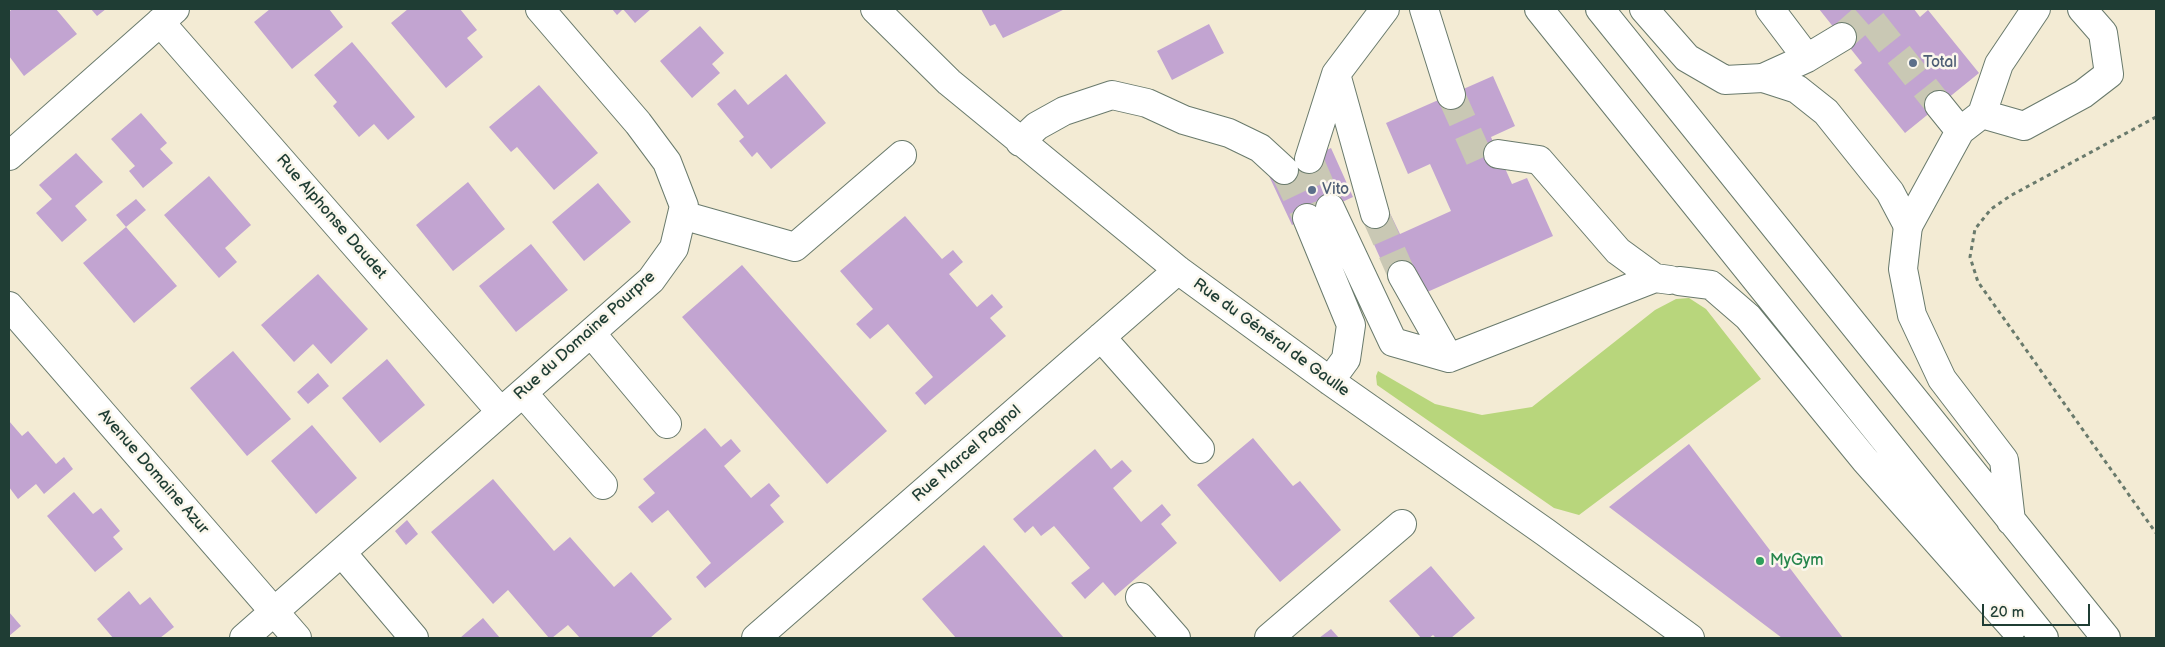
<!DOCTYPE html>
<meta charset="utf-8">
<style>
body{margin:0}
#map{position:relative;width:2165px;height:647px;overflow:hidden;background:#f3ebd4;font-family:"Balsamiq Sans",sans-serif}
canvas{display:block}
.frame{position:absolute;inset:0;border:10px solid #1f3d34;pointer-events:none}
.scale{position:absolute;left:1982px;top:604px;width:108px;height:22px;box-sizing:border-box;border:2px solid #1f3d34;border-top:0;padding-left:6px;font-size:15px;line-height:18px;white-space:nowrap;color:#1f3d34;-webkit-text-stroke:4px #fbf7ec;paint-order:stroke}
</style>
<div id="map">
<canvas width="2165" height="647"></canvas>
<div class="frame"></div>
<div class="scale">20 m</div>
</div>
<script>
const ctx = document.querySelector('canvas').getContext('2d');
ctx.lineJoin = 'round';
function paint(path, color) { ctx.fillStyle = color; ctx.fill(path, 'evenodd'); }
const poly = rows => new Path2D(rows.map(r => 'M' + r).join(''));
function stroke(path, color, width, dash) { ctx.strokeStyle = color; ctx.lineWidth = width; ctx.lineCap = dash ? 'butt' : 'round'; ctx.setLineDash(dash || []); ctx.stroke(path); }
function drawText(font, color, halo, rows, align = 'center') {
  ctx.font = font + ' "Balsamiq Sans",sans-serif'; ctx.lineWidth = 5; ctx.setLineDash([]); ctx.textBaseline = 'middle'; ctx.strokeStyle = halo; ctx.fillStyle = color; for (const [text, x, y, turn = 0] of rows) {
    ctx.save(); ctx.translate(x, y); ctx.rotate((+turn || 0) * Math.PI / 180); ctx.textAlign = isNaN(turn) ? turn : align; if (halo) ctx.strokeText(text, 0, 0); ctx.fillText(text, 0, 0); ctx.restore();
  }
}
paint(poly([
 [1689,298,1706,309,1761,379,1579,515,1554,508,1377,385,1376,376,1378,371,1435,404,1482,415,1532,407,1655,310,1676,299]
]), '#b8d67c');
paint(poly([
 [12,9,56,9,77,34,24,76,9,56,9,12],
 [91,9,106,9,97,16],
 [270,9,329,9,343,27,292,69,254,22],
 [408,9,460,9,477,30,467,38,483,57,446,88,391,23],
 [612,9,651,9,635,23,623,9,617,15],
 [981,9,1065,9,1003,38,995,24,990,26],
 [1819,9,1914,9,1920,17,1928,10,1979,73,1905,133,1854,70,1862,63],
 [1209,24,1224,53,1172,80,1157,51],
 [700,26,724,53,712,64,720,73,692,98,660,61],
 [352,42,415,117,388,140,374,124,359,137,333,106,337,102,314,75],
 [786,74,826,123,771,169,757,152,752,157,739,141,744,137,717,104,735,89,748,105],
 [1493,76,1515,126,1491,137,1512,184,1527,178,1553,236,1425,293,1390,280,1363,220,1388,209,1400,234,1451,211,1430,164,1408,174,1386,123],
 [539,85,598,153,554,190,517,147,511,152,489,127],
 [141,113,167,143,160,149,173,163,143,188,129,171,135,166,111,139],
 [1331,148,1353,197,1292,225,1269,176],
 [76,153,103,182,75,206,87,220,62,242,36,213,52,199,39,185],
 [209,176,251,225,225,248,237,262,219,278,164,215],
 [468,182,505,229,453,271,416,225],
 [598,183,631,222,584,261,552,222],
 [136,199,146,210,126,227,177,286,134,323,83,263,126,227,116,215],
 [905,216,942,259,953,250,963,262,949,274,977,307,992,294,1003,307,990,318,1006,336,925,405,915,393,933,377,888,324,870,339,856,324,873,309,840,271],
 [531,244,568,290,516,332,479,286],
 [742,265,887,431,827,484,682,317],
 [318,274,368,329,331,364,313,344,294,362,261,325],
 [233,351,291,419,247,456,190,388],
 [387,359,425,405,380,443,342,398],
 [318,373,329,386,308,404,297,392],
 [9,421,22,436,28,431,56,464,64,457,73,469,44,494,36,484,18,499,9,487],
 [312,425,357,478,316,514,271,461],
 [705,428,721,447,731,439,741,451,724,466,751,498,769,483,780,496,770,505,784,522,705,588,696,577,711,563,668,510,652,523,638,507,655,493,643,479],
 [1253,438,1293,486,1300,481,1341,530,1280,582,1197,485],
 [1689,444,1785,570,1789,567,1843,638,1782,638,1609,507],
 [1095,449,1111,469,1122,460,1132,471,1113,488,1141,522,1162,504,1171,515,1161,524,1177,543,1115,596,1103,582,1085,599,1071,583,1090,568,1054,526,1041,536,1033,526,1025,533,1013,519],
 [493,479,554,551,570,537,614,587,631,572,672,619,650,638,580,638,568,625,552,638,549,638,508,590,493,604,431,532],
 [74,492,93,514,101,508,120,531,113,537,123,549,95,572,47,516],
 [407,520,418,534,406,545,395,531],
 [984,545,1064,638,956,638,922,599],
 [1431,566,1475,618,1451,638,1436,638,1433,635,1429,638,1421,638,1389,601],
 [129,591,140,605,150,597,174,627,160,638,113,638,97,619],
 [9,612,21,626,9,636],
 [483,618,500,638,460,638],
 [1331,629,1339,638,1319,638]
]), '#c2a4d1');
stroke(poly([
 [1842,37,1867,15,1939,105],
 [1451,95,1480,160,1498,154],
 [1309,159,1330,208],
 [1284,170,1307,218],
 [1375,214,1402,275]
]), '#c9c8b4', 28, [28, 14]);
const minor = poly([
 [875,9,949,82,1178,270,1330,381,1545,532,1690,638],
 [1424,9,1451,95],
 [1770,9,1807,58],
 [160,22,501,412],
 [1336,74,1375,214],
 [1763,78,1797,89,1826,112,1890,192,1908,226],
 [1763,78,1807,58,1842,37],
 [1982,114,2024,126,2083,94,2109,74,2103,33,2082,9],
 [1960,131,1982,114,1999,64,2036,9],
 [1020,142,1037,126,1064,111,1112,95,1147,103,1184,120,1229,133,1260,148,1284,170],
 [1498,154,1539,160,1618,251,1655,278,1670,280],
 [9,156,175,9],
 [1309,159,1336,74,1385,9],
 [1330,208,1393,342,1449,358,1655,278],
 [682,215,795,247,902,155],
 [1307,218,1351,325,1346,359,1330,381],
 [1908,226,1960,131,1939,105],
 [1402,275,1449,358],
 [9,306,297,638],
 [591,333,667,424],
 [1101,337,1200,449],
 [523,393,603,485],
 [342,553,414,638],
 [1140,597,1176,638],
 [244,638,651,280,674,248,684,206,667,162,638,123,540,9],
 [756,638,1178,270],
 [1269,638,1402,524]
]);
const highway = poly([
 [1539,9,2044,638],
 [1600,9,2106,638],
 [1644,9,1687,58,1725,80,1763,78],
 [1908,226,1903,269,1912,315,1942,379,2004,460,2011,521],
 [1679,281,1711,285,1748,317,1865,460,2013,627]
]);
stroke(minor, '#697a6c', 30);
stroke(highway, '#697a6c', 30);
stroke(poly([
 [2156,117,2010,196,1991,209,1975,229,1970,257,1978,282,2156,533]
]), '#697a6c', 3, [4, 4]);
stroke(minor, '#fff', 28);
stroke(highway, '#fff', 28);
for (const [x, y, r, color] of [
 [1913,63,5,"#5c6f8a"],
 [1312,190,5,"#5c6f8a"],
 [1760,561,5,"#2e9e5b"]
]) { const dot = new Path2D(); dot.arc(x, y, r, 0, 2 * Math.PI); ctx.fillStyle = color; ctx.fill(dot); stroke(dot, '#fbf7ec', 2); }
drawText('16px', '#4e5e75', '#fbf7ec', [
 ["Total",1923,63],
 ["Vito",1322,190]
], 'left');
drawText('16px', '#1f3d34', '#fbf7ec', [
 ["Rue Alphonse Daudet",331,217,49],
 ["Rue du Domaine Pourpre",585,336,-42],
 ["Rue du Général de Gaulle",1271,338,36],
 ["Rue Marcel Pagnol",967,454,-41],
 ["Avenue Domaine Azur",153,472,49]
]);
drawText('16px', '#27864d', '#fbf7ec', [
 ["MyGym",1770,561]
], 'left');
</script>
